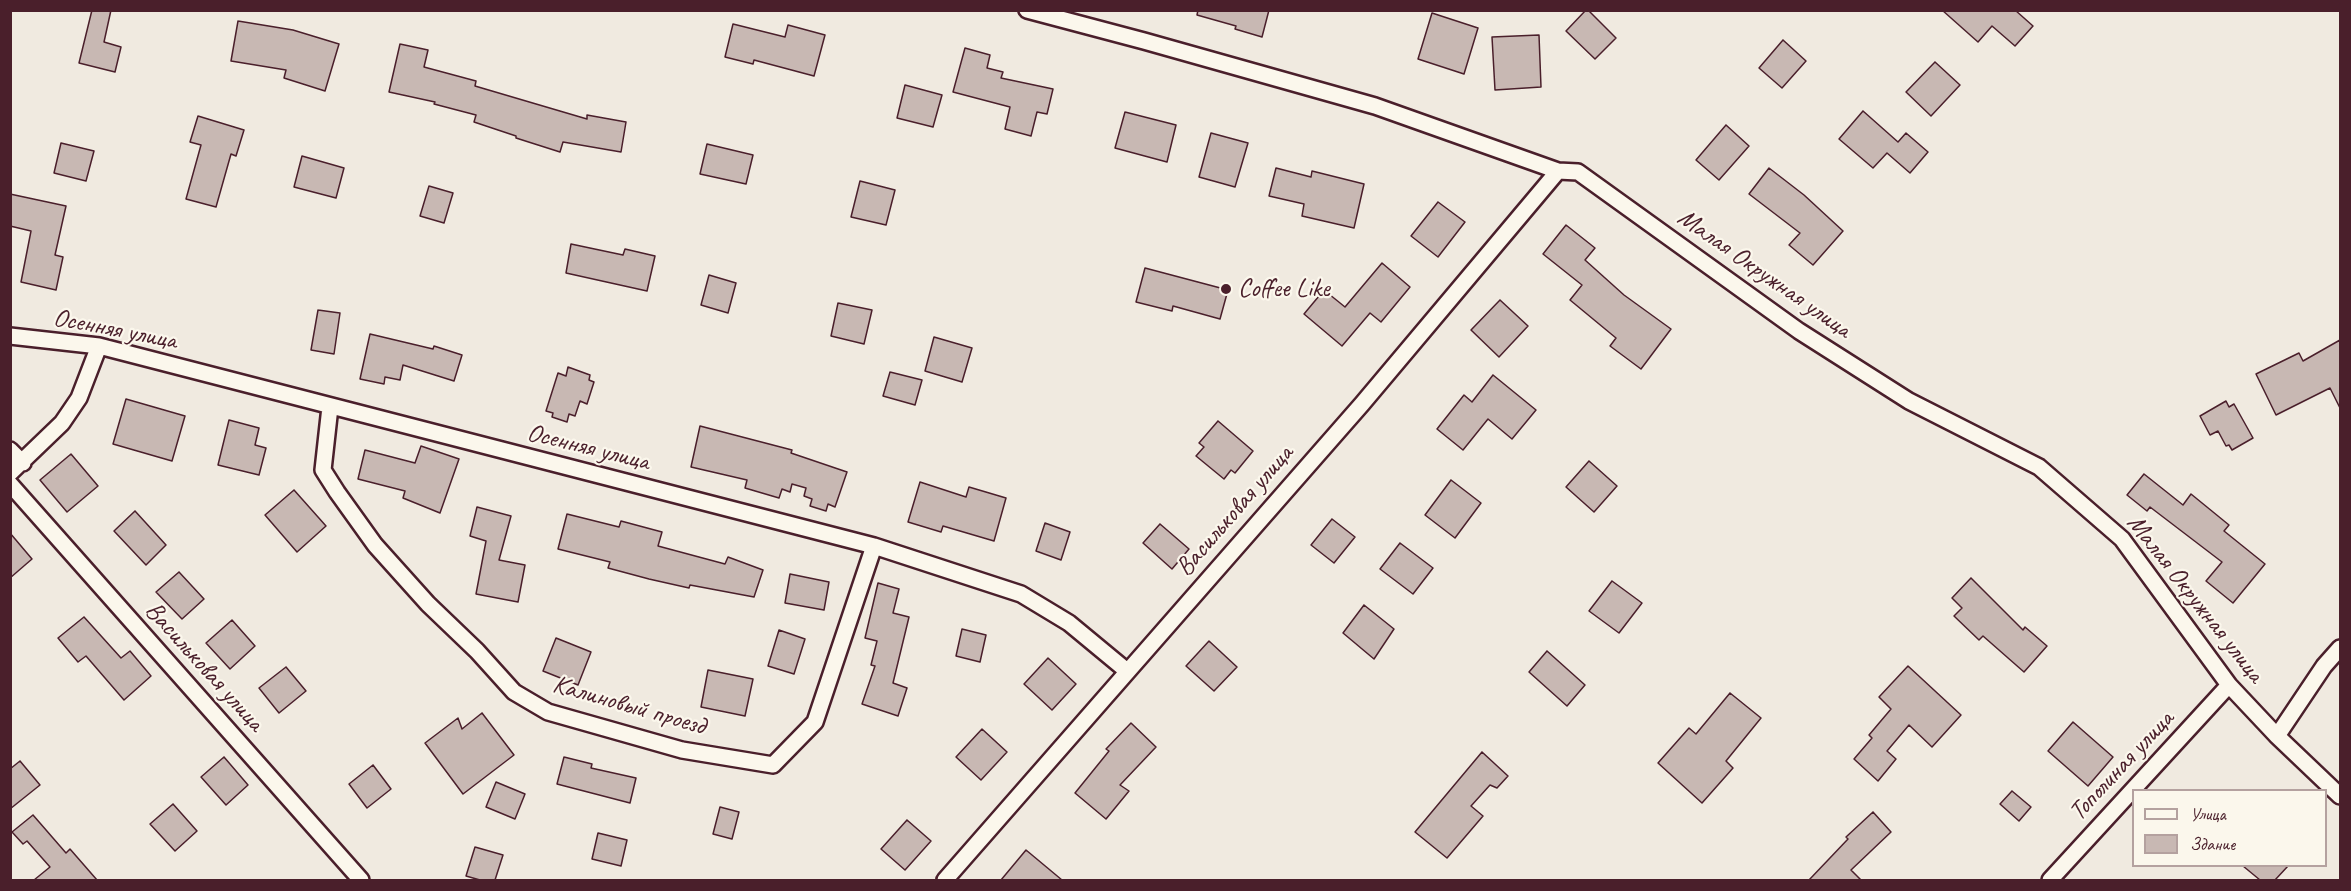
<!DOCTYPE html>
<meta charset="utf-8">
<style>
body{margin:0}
#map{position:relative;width:2351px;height:891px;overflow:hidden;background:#f0eae0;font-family:Caveat,sans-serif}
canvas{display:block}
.frame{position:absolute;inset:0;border:12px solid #4a1f2b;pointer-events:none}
.legend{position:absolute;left:2132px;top:789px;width:195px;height:78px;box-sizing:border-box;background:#fbf7ec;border:2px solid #b4a19f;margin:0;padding:8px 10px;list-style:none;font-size:18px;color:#4a1f2b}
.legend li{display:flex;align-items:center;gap:12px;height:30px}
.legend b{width:30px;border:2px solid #b4a19f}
</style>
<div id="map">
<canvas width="2351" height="891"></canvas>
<div class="frame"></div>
<ul class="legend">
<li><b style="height:8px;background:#fbf7ec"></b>Улица</li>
<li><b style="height:16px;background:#c8b8b3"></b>Здание</li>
</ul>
</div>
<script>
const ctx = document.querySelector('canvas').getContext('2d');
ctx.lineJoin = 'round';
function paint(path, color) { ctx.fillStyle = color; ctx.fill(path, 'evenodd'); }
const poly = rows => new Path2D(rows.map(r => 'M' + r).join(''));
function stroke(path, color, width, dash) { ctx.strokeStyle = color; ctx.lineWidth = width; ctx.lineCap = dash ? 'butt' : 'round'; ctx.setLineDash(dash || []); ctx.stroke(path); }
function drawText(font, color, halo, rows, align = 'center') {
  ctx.font = font + ' Caveat,sans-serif'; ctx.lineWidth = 4.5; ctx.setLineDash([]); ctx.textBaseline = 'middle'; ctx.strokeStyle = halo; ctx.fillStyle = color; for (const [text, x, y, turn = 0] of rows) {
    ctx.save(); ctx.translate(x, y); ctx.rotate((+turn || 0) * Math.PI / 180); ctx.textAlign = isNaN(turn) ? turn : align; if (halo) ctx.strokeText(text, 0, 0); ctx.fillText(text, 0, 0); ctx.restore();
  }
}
const building = poly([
 [92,10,111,10,104,42,121,47,115,72,79,63,92,10],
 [1198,10,1269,10,1262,37,1235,29,1236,26,1197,15,1198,10],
 [1586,10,1588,10,1616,38,1595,59,1566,31,1586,10],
 [1942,10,2015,10,2033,26,2015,46,1992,26,1978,42,1942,10],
 [1432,13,1478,28,1464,74,1418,59,1432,13],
 [238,21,293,30,339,44,325,91,284,78,286,70,231,61,238,21],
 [733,24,785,37,788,25,825,35,814,76,754,60,753,64,725,57,733,24],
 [1539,35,1541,87,1495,90,1492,37,1539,35],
 [1783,40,1806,61,1782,88,1759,68,1783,40],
 [400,44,428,50,424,67,476,81,475,86,587,119,587,115,626,122,621,152,563,142,560,152,516,138,516,136,474,122,476,115,434,104,435,102,389,92,400,44],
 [965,48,990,55,987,68,1003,72,1001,78,1053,89,1047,114,1037,112,1031,136,1005,129,1010,107,953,92,965,48],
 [1935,62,1960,85,1931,116,1906,92,1935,62],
 [905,85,942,95,933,127,897,118,905,85],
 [1863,111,1898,142,1906,133,1928,152,1910,173,1887,153,1873,168,1839,139,1863,111],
 [1125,112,1176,125,1167,162,1115,148,1125,112],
 [198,116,244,130,236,156,231,154,216,207,186,199,201,145,190,142,198,116],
 [1726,125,1749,146,1719,180,1696,160,1726,125],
 [1211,133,1248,143,1235,187,1199,177,1211,133],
 [61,143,94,151,86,181,54,173,61,143],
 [707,144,753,155,746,184,700,174,707,144],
 [302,156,344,168,336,198,294,187,302,156],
 [1276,168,1311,177,1312,171,1364,184,1354,228,1302,216,1304,204,1269,196,1276,168],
 [1769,168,1804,195,1843,231,1813,265,1789,245,1800,233,1749,194,1769,168],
 [860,181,895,190,886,225,851,217,860,181],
 [429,186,453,193,444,223,420,216,429,186],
 [10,194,66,206,55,255,63,257,56,290,21,282,31,231,10,226,10,194],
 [1438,202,1465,222,1438,257,1411,236,1438,202],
 [1566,225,1595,248,1585,260,1624,295,1671,329,1641,369,1610,346,1616,338,1570,300,1582,285,1543,254,1566,225],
 [571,244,623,255,625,249,655,256,647,291,566,273,571,244],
 [1382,263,1410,287,1381,322,1370,313,1342,346,1304,314,1324,290,1345,307,1382,263],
 [1145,268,1228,290,1220,319,1173,306,1172,311,1136,302,1145,268],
 [709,275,736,283,728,313,701,305,709,275],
 [1500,300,1528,326,1499,357,1471,330,1500,300],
 [838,303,872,310,864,344,831,336,838,303],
 [318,310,340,313,334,354,311,350,318,310],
 [370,334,433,349,434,346,462,355,454,381,403,365,400,380,385,377,384,384,360,379,370,334],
 [934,337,972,348,962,382,925,371,934,337],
 [2340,340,2340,408,2330,388,2276,415,2256,374,2299,353,2303,361,2340,340],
 [568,367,590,375,589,380,594,382,587,404,580,401,575,416,569,414,567,422,552,417,553,413,546,411,558,373,566,376,568,367],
 [890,372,922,380,915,405,883,396,890,372],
 [1493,375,1536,410,1512,439,1488,419,1463,450,1437,429,1464,395,1472,402,1493,375],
 [126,399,185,416,172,461,113,444,126,399],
 [2226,401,2229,407,2234,404,2253,438,2232,450,2229,445,2226,446,2218,431,2210,435,2200,416,2226,401],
 [229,420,259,428,255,445,266,448,259,475,218,465,229,420],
 [1218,421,1253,451,1235,473,1231,470,1224,479,1196,456,1204,447,1199,443,1218,421],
 [700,426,792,450,791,453,847,472,835,507,828,504,826,511,810,506,812,499,804,496,806,488,792,484,790,492,782,489,779,498,745,488,747,480,691,467,700,426],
 [421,446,459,459,440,513,403,498,405,491,358,479,365,450,415,463,421,446],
 [71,454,98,486,67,512,40,480,71,454],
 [1589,461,1617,486,1594,512,1566,487,1589,461],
 [2144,474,2183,505,2191,494,2229,525,2224,531,2265,564,2233,603,2206,581,2222,562,2150,507,2147,511,2127,495,2144,474],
 [1451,480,1481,503,1455,538,1425,515,1451,480],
 [920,482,966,497,969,487,1006,498,994,541,943,526,941,532,908,522,920,482],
 [294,490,326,526,297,552,265,515,294,490],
 [477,507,511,516,499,560,525,565,518,602,476,594,486,541,470,536,477,507],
 [135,511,166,545,146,565,114,531,135,511],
 [567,514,619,527,621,521,662,532,658,546,725,564,728,557,763,570,754,597,690,585,689,588,649,579,608,568,610,562,558,549,567,514],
 [1332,519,1355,537,1334,563,1311,545,1332,519],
 [1045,523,1070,532,1061,560,1036,551,1045,523],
 [1160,524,1189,549,1172,569,1143,543,1160,524],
 [10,533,32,559,10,578,10,533],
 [1400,543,1433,568,1413,594,1380,569,1400,543],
 [179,572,204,599,182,619,156,592,179,572],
 [790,574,829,582,824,610,785,603,790,574],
 [1971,578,2023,630,2025,627,2047,646,2024,672,1983,636,1979,640,1954,616,1962,608,1952,598,1971,578],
 [1612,581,1642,603,1619,633,1589,611,1612,581],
 [878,583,899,589,893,613,909,617,893,683,907,688,898,716,862,704,875,666,871,665,877,641,865,638,878,583],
 [1364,605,1394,629,1374,659,1343,633,1364,605],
 [84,617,121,658,130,651,151,676,124,700,86,656,78,662,58,638,84,617],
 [232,620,255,646,230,669,206,643,232,620],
 [962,629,986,635,980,662,956,656,962,629],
 [779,630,805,639,794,674,768,666,779,630],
 [556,638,591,652,578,685,543,671,556,638],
 [1209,641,1237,667,1214,691,1186,666,1209,641],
 [1547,651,1585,685,1567,706,1529,672,1547,651],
 [1048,658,1076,684,1052,710,1024,684,1048,658],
 [1908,666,1961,715,1932,747,1909,725,1887,751,1896,759,1878,781,1854,759,1872,738,1869,735,1891,709,1879,697,1908,666],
 [286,667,306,691,279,713,259,688,286,667],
 [708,670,753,679,745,716,701,707,708,670],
 [1730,693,1761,718,1726,761,1733,768,1702,803,1658,763,1689,728,1696,734,1730,693],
 [482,713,514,755,463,794,425,743,458,718,462,729,482,713],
 [2073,722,2113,757,2088,786,2048,751,2073,722],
 [1131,723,1156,747,1120,785,1129,791,1106,819,1075,793,1109,751,1106,749,1131,723],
 [982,729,1007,752,981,780,956,757,982,729],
 [1482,752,1508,776,1497,788,1490,785,1471,806,1483,816,1447,858,1415,832,1482,752],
 [224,757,248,785,226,805,201,777,224,757],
 [564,757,592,764,591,768,636,778,630,803,557,784,564,757],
 [20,761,40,785,10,809,10,769,20,761],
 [373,765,391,789,367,808,349,784,373,765],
 [496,782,525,794,515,819,486,807,496,782],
 [2012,791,2031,807,2019,821,2000,804,2012,791],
 [173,804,197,831,175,851,150,824,173,804],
 [720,807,739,812,732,839,713,834,720,807],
 [1873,812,1891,832,1851,870,1861,880,1809,880,1848,839,1846,837,1873,812],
 [33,815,66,853,70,849,97,880,34,880,50,867,27,841,23,844,12,832,33,815],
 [907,820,931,841,905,870,881,849,907,820],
 [598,833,627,840,621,866,592,859,598,833],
 [475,847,503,855,495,880,480,880,466,876,475,847],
 [1026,850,1062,880,1001,880,1026,850],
 [2243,866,2288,866,2275,880,2260,880,2243,866]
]);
paint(building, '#c8b8b3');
stroke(building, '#4a1f2b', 1.5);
const minor = poly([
 [1027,10,1144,41,1375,106,1558,171,1578,172,1799,331,1909,401,2039,467,2122,539,2229,685,2277,736,2340,796],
 [10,336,99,346,874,546,1021,594,1069,623,1127,671],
 [330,407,323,470,337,492,375,545,428,604,477,651,514,692,548,712,682,750,773,765,815,722,874,546],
 [10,450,23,463],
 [10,473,62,423,79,398,99,346],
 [10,484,361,880],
 [2277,736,2324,666,2340,648],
 [945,880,1362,404,1558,171],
 [2050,880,2229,685]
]);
stroke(minor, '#4a1f2b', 20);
stroke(minor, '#fbf7ec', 15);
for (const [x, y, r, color] of [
 [1226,289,6,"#4a1f2b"]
]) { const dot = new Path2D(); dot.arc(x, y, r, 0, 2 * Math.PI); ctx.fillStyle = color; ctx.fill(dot); stroke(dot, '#fbf7ec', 2); }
drawText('26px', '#4a1f2b', '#fbf7ec', [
 ["Малая Окружная улица",1764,274,35],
 ["Осенняя улица",115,330,11],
 ["Осенняя улица",588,448,14],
 ["Васильковая улица",1235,511,-49],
 ["Малая Окружная улица",2195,599,52],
 ["Васильковая улица",204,667,48],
 ["Калиновый проезд",629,706,16],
 ["Тополиная улица",2122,766,-47]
]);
drawText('26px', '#4a1f2b', '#fbf7ec', [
 ["Coffee Like",1238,289]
], 'left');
</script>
